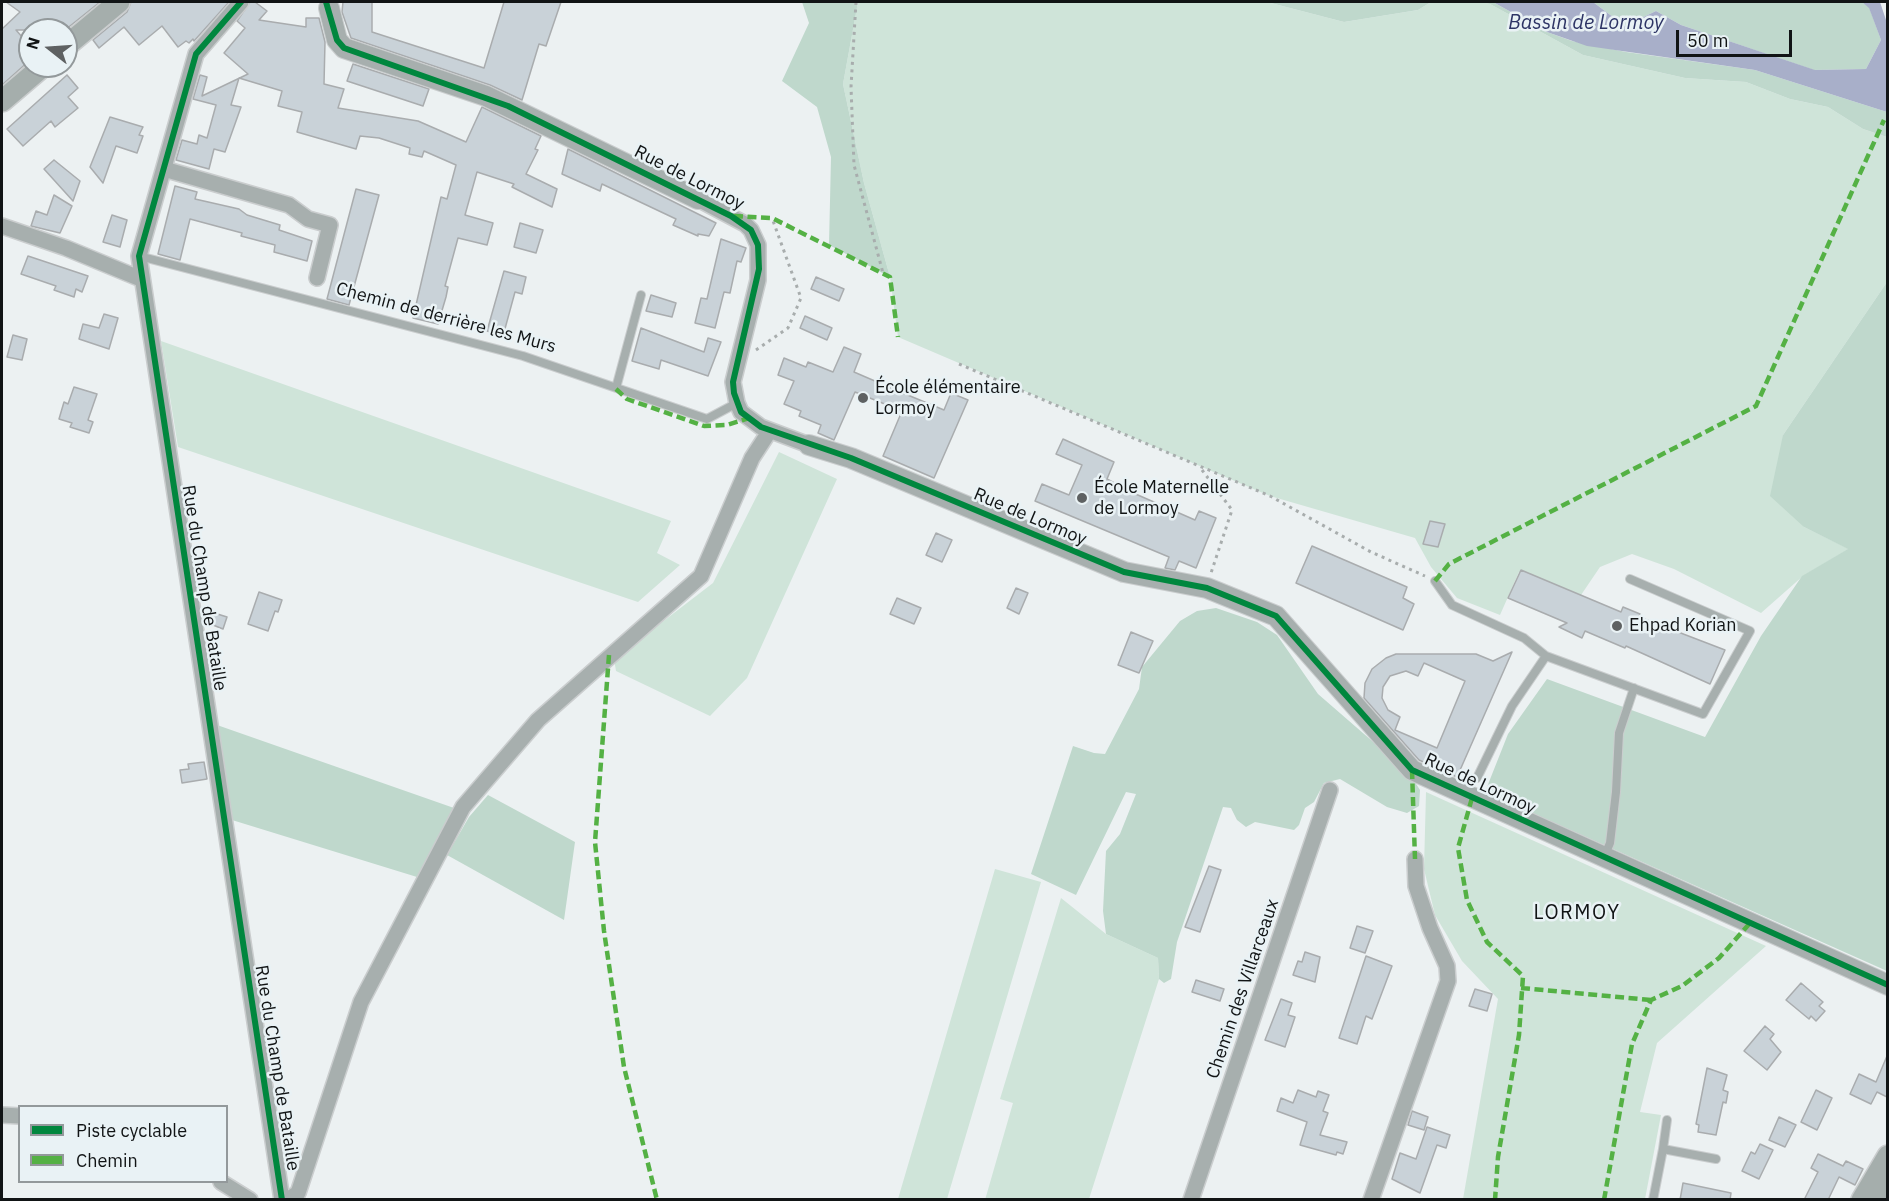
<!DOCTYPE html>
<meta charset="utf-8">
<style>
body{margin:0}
#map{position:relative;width:1889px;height:1201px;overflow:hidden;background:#ecf1f2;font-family:"IBM Plex Sans",sans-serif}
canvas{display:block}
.frame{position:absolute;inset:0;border:3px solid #111415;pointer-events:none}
.legend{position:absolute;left:18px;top:1105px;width:210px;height:78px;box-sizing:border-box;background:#e9f2f5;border:2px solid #93999b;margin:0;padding:8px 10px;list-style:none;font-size:18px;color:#111415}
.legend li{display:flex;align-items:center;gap:12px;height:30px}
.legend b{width:30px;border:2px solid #93999b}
.north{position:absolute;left:18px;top:18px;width:60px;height:60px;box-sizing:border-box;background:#e9f2f5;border:2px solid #93999b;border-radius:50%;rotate:287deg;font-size:16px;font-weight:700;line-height:24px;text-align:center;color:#111415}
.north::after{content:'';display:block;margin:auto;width:21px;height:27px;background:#5e6162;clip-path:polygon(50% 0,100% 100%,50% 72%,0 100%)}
.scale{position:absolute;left:1676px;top:30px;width:116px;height:27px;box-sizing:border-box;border:3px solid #111415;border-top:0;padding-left:8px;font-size:18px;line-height:21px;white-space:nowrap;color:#111415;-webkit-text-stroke:4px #e9f2f5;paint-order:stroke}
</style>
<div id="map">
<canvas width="1889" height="1201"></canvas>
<div class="frame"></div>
<ul class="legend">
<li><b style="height:8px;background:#00873e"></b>Piste cyclable</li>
<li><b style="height:8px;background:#54b144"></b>Chemin</li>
</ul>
<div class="north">N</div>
<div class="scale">50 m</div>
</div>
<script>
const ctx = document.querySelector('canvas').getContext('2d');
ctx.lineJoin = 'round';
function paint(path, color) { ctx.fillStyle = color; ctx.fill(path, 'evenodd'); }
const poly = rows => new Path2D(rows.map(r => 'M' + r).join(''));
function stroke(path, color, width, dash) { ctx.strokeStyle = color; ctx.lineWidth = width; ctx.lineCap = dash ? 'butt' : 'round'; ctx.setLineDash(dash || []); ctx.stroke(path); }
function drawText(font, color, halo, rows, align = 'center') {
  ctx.font = font + ' "IBM Plex Sans",sans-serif'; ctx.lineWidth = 5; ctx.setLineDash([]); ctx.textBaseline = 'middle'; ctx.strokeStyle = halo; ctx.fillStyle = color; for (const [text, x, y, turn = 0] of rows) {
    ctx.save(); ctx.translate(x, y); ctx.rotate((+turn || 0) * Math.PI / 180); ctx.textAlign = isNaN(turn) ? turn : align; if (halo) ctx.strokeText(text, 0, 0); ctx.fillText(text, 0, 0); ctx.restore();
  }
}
paint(poly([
 [858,2,1267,2,1344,22,1418,10,1431,2,1480,2,1490,4,1583,55,1685,78,1746,82,1790,99,1828,107,1863,129,1887,137,1887,282,1783,435,1804,527,1849,549,1803,576,1761,613,1674,569,1632,554,1600,567,1579,598,1519,572,1500,615,1457,598,1431,567,1415,538,1270,496,898,337,890,277,864,183,843,84],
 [161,341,671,521,657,553,680,565,638,602,178,447],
 [779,452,837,479,747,678,710,716,616,671,614,659,713,583],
 [1426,792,1766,946,1657,1043,1640,1112,1661,1115,1645,1199,1463,1199,1498,999,1462,961,1435,915,1424,869],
 [995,869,1041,882,947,1199,898,1199],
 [1061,898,1106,934,1158,958,1159,979,1089,1199,985,1200,1013,1103,1000,1099]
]), '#cfe4d9');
paint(poly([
 [802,2,858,2,843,84,864,183,890,277,829,245,831,157,817,107,782,81,809,23],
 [1267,2,1431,2,1418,10,1344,22],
 [1480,2,1493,2,1547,32,1572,41,1626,52,1755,70,1887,112,1887,137,1863,129,1828,107,1790,99,1746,82,1685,78,1583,55,1490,4],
 [1593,2,1862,2,1869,7,1881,40,1866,69,1814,70,1681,25,1656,11,1625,26],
 [1887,282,1887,971,1485,792,1508,734,1547,679,1705,737,1761,636,1802,576,1848,549,1804,527,1770,496,1783,435],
 [1216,608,1257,622,1277,635,1318,694,1409,773,1420,790,1419,806,1407,813,1387,807,1340,779,1324,783,1314,802,1305,808,1299,825,1294,830,1255,822,1246,827,1237,820,1231,808,1223,807,1177,942,1171,979,1164,983,1159,979,1158,958,1106,934,1103,911,1106,851,1120,834,1136,794,1126,792,1076,895,1031,874,1073,746,1094,753,1105,754,1139,689,1142,667,1180,621,1197,611],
 [217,725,454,808,417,877,232,820],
 [488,795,575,842,564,920,447,855,469,817]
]), '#bfd8cc');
paint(poly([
 [1493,2,1593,2,1625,26,1656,11,1681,25,1815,70,1866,69,1881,40,1869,8,1862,2,1880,2,1887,23,1887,112,1755,70,1587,46,1547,32]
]), '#a8afc9');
const building = poly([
 [6,2,100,2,65,30,16,30,30,46,30,60,2,85,2,29,20,12,6,2],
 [131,2,229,2,194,41,193,39,189,43,186,41,178,47,162,26,139,45,124,27,99,48,93,40,127,12,131,2],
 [250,2,255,2,267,11,259,20,306,27,306,18,319,18,325,42,324,84,344,89,338,108,418,121,466,142,482,107,541,136,535,149,538,150,526,174,557,189,552,207,512,187,514,184,477,172,465,215,493,223,487,245,458,238,445,286,448,287,446,297,438,324,413,318,441,197,447,199,456,165,424,151,422,157,409,154,410,148,379,138,360,136,356,149,297,132,302,112,278,106,282,91,239,78,231,105,241,107,225,152,214,149,209,169,176,160,182,140,197,144,199,135,207,138,216,105,193,99,200,75,207,77,202,96,248,74,224,53,245,28,237,21,250,2],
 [343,2,372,2,372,32,484,68,504,2,561,2,546,46,539,44,522,100,490,85,351,38,342,12,343,2],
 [353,64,429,89,423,106,347,81,353,64],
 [67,75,78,88,68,97,78,108,55,127,51,121,23,146,7,129,67,75],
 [110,117,143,127,139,135,143,136,137,153,116,146,103,183,90,167,110,117],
 [568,149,716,223,709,236,698,234,698,236,673,225,676,219,602,184,600,191,562,174,568,149],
 [54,160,80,181,73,201,44,169,54,160],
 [175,186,197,192,195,199,239,209,247,215,280,225,279,230,312,241,307,261,274,252,275,245,241,236,242,233,190,219,180,260,158,254,175,186],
 [356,189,379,195,349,305,327,299,356,189],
 [54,195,72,206,60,233,31,226,36,211,47,215,54,195],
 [112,215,127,220,120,247,103,242,112,215],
 [520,223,543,230,536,253,514,247,520,223],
 [721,239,746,248,741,262,737,261,730,293,724,292,715,328,695,323,701,298,707,299,721,239],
 [28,256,88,276,82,292,76,289,74,297,54,290,56,286,21,274,28,256],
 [504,271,526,277,522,294,515,292,503,336,487,331,504,271],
 [816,277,844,289,839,301,811,289,816,277],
 [651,295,676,303,672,317,646,311,651,295],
 [104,314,118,318,109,349,79,339,83,324,99,328,104,314],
 [805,316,832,328,827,340,800,328,805,316],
 [641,328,704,352,708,338,721,342,708,376,661,360,659,369,632,361,641,328],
 [13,335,27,339,22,360,7,357,13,335],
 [844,347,861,354,854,372,898,391,944,410,951,393,968,400,934,478,883,456,902,411,855,392,834,440,818,433,821,425,799,416,801,411,784,404,794,381,778,375,784,358,806,367,808,362,833,372,844,347],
 [74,387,97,394,88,420,93,422,89,433,70,427,72,423,59,419,64,402,68,404,74,387],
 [1063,439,1114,462,1107,479,1131,492,1195,520,1199,511,1216,518,1196,568,1179,561,1175,570,1165,568,1169,557,1035,501,1042,484,1069,495,1082,465,1056,454,1063,439],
 [1430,521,1445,524,1438,547,1423,544,1430,521],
 [936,533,952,540,942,562,926,555,936,533],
 [1312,546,1407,587,1403,598,1414,604,1403,630,1296,583,1312,546],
 [1521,570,1621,612,1623,607,1640,614,1639,617,1725,650,1710,684,1626,646,1625,648,1585,631,1582,638,1559,627,1567,623,1508,598,1521,570],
 [1016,588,1028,593,1019,614,1007,608,1016,588],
 [259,592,282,600,278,612,275,611,268,631,248,624,259,592],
 [897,598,921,608,914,624,890,614,897,598],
 [211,612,227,617,223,629,208,623,211,612],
 [1131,632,1153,641,1139,673,1118,665,1131,632],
 [1512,652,1457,777,1419,760,1364,698,1365,683,1372,669,1386,658,1396,654,1476,654,1493,661,1512,652],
 [1424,663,1465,681,1437,748,1395,730,1400,717,1388,710,1382,698,1383,687,1390,676,1406,671,1418,676,1424,663],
 [204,762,207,779,182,783,180,770,189,769,188,764,204,762],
 [1209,866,1221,870,1200,932,1185,927,1209,866],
 [1357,926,1373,931,1365,953,1350,948,1357,926],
 [1305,952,1320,957,1315,982,1293,975,1298,961,1302,962,1305,952],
 [1366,956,1392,966,1372,1019,1366,1016,1357,1044,1339,1038,1366,956],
 [1196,980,1224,989,1220,1001,1192,992,1196,980],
 [1801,983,1823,1002,1819,1006,1825,1011,1816,1021,1811,1016,1809,1019,1786,1000,1801,983],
 [1475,989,1492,994,1487,1011,1469,1006,1475,989],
 [1281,999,1292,1003,1288,1015,1295,1017,1285,1047,1265,1040,1281,999],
 [1765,1026,1774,1034,1770,1039,1781,1052,1767,1070,1744,1051,1765,1026],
 [1887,1056,1887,1097,1877,1092,1871,1104,1850,1094,1859,1074,1876,1082,1887,1056],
 [1707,1068,1727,1075,1723,1090,1728,1092,1726,1103,1723,1102,1716,1135,1698,1132,1699,1125,1696,1124,1707,1068],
 [1298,1090,1316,1097,1318,1091,1329,1095,1323,1111,1328,1113,1320,1135,1347,1142,1343,1154,1337,1152,1336,1155,1300,1145,1307,1122,1277,1111,1281,1098,1293,1103,1298,1090],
 [1816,1090,1832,1098,1817,1130,1801,1122,1816,1090],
 [1412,1111,1428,1117,1424,1130,1408,1125,1412,1111],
 [1779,1117,1796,1125,1785,1147,1769,1140,1779,1117],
 [1427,1127,1450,1135,1446,1148,1437,1145,1420,1193,1392,1179,1400,1153,1416,1159,1427,1127],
 [1760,1144,1773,1150,1759,1179,1742,1171,1751,1152,1755,1154,1760,1144],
 [1818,1154,1843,1166,1846,1161,1863,1169,1855,1185,1839,1177,1828,1200,1804,1200,1818,1172,1811,1168,1818,1154],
 [1683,1183,1731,1193,1730,1200,1680,1200,1683,1183]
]);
paint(building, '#c9d2d8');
stroke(building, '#a9acae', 1.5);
const service = poly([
 [139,256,523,356,707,419,737,403],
 [616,388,641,295],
 [1435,581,1452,605,1524,638,1546,656],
 [1477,778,1512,706,1546,656,1703,714,1750,631,1630,579],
 [1604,857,1610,843,1616,792,1619,733,1634,688],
 [1663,1149,1667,1120],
 [1653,1200,1663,1149,1716,1159]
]);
const minor = poly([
 [241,2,196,54,139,256,282,1200],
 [164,169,289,205,308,219,330,225,317,278],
 [698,199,745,224,751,230,758,245,758,280,733,382,737,403,741,412,761,427,809,445],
 [2,226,66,248,141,279],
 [2,1115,20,1116],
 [221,1182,250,1200],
 [287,1200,298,1193,361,1002,463,807,538,720,701,576,752,458,769,432],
 [1191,1200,1330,790],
 [1371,1200,1448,981,1447,966,1430,928,1416,886,1415,859]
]);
const tertiary = poly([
 [329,8,337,40,344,48,486,96,698,199],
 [809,445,851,458,1124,572,1207,588,1276,616,1412,770,1888,985]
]);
const secondary = poly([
 [66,46,119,2],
 [2,101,43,66],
 [1862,1200,1888,1156],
 [1880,1200,1888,1189]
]);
stroke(service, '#cacdce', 10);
stroke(minor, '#cacdce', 18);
stroke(tertiary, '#cacdce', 22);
stroke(secondary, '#cacdce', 24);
stroke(poly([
 [856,2,851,87,854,165,883,273],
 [756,350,788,328,801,298,772,218],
 [959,364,1270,496,1371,552,1425,576],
 [1202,470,1232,510,1211,573]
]), '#a8adad', 3, [3, 4.5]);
stroke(service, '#a7afae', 8);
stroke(minor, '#a7afae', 15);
stroke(tertiary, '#a7afae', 20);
stroke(secondary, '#a5aeac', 21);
stroke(poly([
 [734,216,772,218,890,277,898,337],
 [616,389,627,399,704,426,727,425,749,418],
 [1435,581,1449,564,1756,406,1884,120],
 [609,655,595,842,604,931,624,1067,657,1200],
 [1412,770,1415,859],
 [1472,798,1458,848,1467,900,1487,942,1523,976,1519,1035,1498,1157,1495,1200],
 [1521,988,1651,1000],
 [1604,1200,1632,1044,1651,1000,1682,986,1719,958,1750,923]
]), '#54b144', 4.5, [9, 4.5]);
stroke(poly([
 [241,2,196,54,139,256,282,1200],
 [326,2,337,40,344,48,508,106,731,216,751,230,758,245,759,269,733,382,734,393,741,412,761,427,851,458,1124,572,1207,588,1276,616,1412,770,1888,985]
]), '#00873e', 6);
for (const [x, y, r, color] of [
 [863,398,6,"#5e6162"],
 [1082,498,6,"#5e6162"],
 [1617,626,6,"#5e6162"]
]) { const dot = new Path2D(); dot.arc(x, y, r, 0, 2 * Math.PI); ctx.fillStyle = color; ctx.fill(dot); stroke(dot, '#e9f2f5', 2); }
drawText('18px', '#111415', '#e9f2f5', [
 ["Rue de Lormoy",689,178,27],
 ["Chemin de derrière les Murs",446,318,15],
 ["Rue de Lormoy",1030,517,23],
 ["Rue du Champ de Bataille",204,588,81],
 ["Rue de Lormoy",1480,784,25],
 ["Chemin des Villarceaux",1243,989,-71],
 ["Rue du Champ de Bataille",277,1068,81]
]);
drawText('18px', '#111415', '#e9f2f5', [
 ["École élémentaire",875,388],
 ["Lormoy",875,409],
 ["École Maternelle",1094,488],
 ["de Lormoy",1094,509],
 ["Ehpad Korian",1629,626]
], 'left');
drawText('italic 20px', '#2d3465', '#e9f2f5', [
 ["Bassin de Lormoy",1586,23]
]);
ctx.letterSpacing = '1.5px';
drawText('20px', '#111415', '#e9f2f5', [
 ["LORMOY",1577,913]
]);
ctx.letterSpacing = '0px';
</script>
